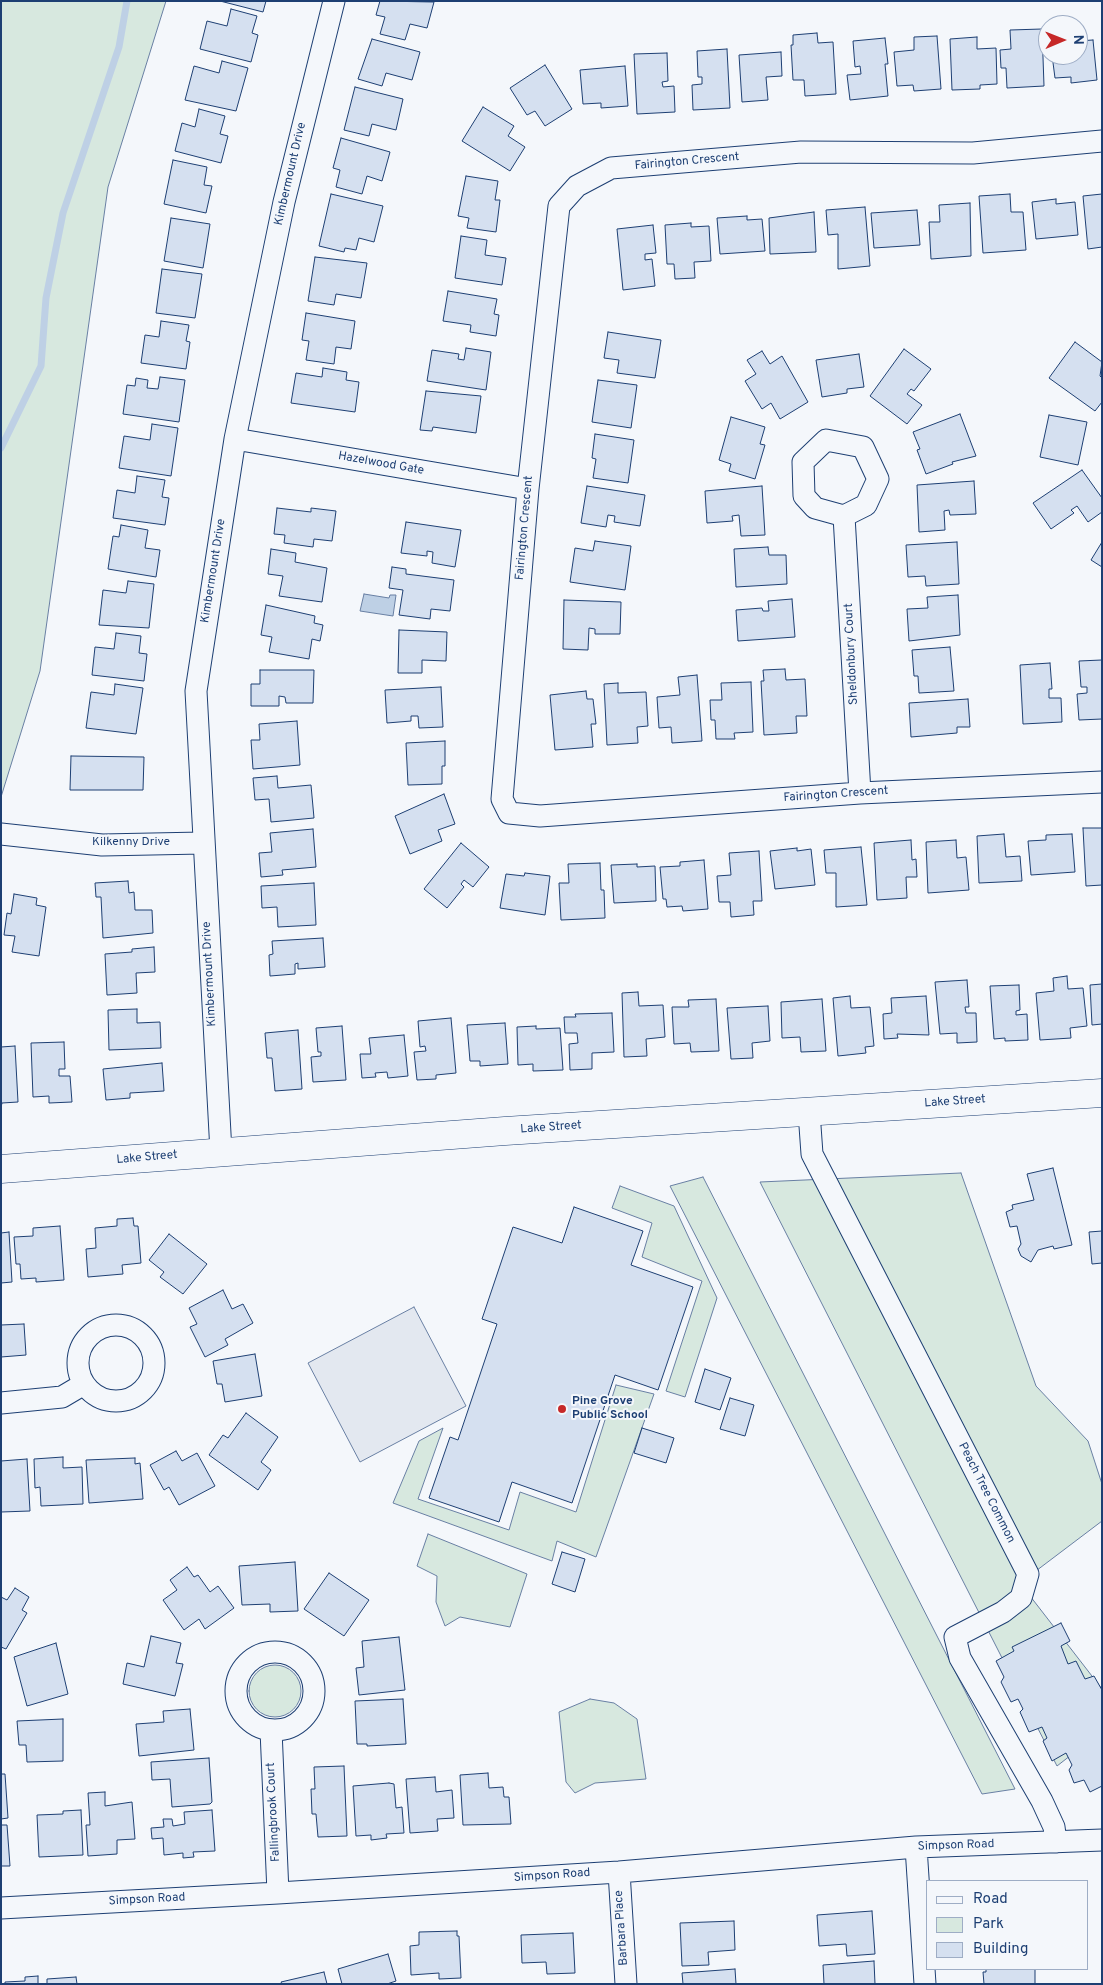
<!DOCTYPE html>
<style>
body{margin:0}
#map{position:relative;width:1103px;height:1985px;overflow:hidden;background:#f4f7fb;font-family:Overpass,sans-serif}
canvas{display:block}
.frame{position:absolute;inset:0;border:2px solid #1d3f73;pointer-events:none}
.legend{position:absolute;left:926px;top:1880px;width:162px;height:90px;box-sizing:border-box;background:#f4f7fb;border:1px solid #9eadc5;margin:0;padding:6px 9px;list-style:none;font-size:15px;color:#1d3f73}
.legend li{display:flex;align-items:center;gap:10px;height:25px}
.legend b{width:25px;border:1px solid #9eadc5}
.north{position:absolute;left:1038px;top:15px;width:50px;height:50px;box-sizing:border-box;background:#f4f7fb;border:1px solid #9eadc5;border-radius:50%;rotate:89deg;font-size:14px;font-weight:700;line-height:20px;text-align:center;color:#1d3f73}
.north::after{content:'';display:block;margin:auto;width:18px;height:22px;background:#c62828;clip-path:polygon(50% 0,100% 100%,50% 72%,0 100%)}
</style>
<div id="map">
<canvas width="1103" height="1985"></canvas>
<div class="frame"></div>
<ul class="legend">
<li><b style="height:6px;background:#f4f7fb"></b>Road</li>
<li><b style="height:14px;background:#d7e8df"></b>Park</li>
<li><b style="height:14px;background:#d5e0f0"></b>Building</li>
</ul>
<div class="north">N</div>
</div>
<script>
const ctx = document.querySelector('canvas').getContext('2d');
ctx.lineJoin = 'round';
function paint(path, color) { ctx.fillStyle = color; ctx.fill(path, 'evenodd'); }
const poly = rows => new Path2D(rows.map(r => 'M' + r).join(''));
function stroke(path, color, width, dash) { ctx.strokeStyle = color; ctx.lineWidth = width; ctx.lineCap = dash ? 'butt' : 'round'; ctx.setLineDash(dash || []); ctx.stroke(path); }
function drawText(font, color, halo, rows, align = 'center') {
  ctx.font = font + ' Overpass,sans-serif'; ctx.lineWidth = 4; ctx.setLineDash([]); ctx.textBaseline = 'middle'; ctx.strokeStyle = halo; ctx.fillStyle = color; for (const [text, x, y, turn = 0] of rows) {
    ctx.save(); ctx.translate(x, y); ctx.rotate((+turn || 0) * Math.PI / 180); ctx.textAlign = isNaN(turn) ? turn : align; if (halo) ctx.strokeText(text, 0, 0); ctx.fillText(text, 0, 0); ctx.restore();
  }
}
const green = poly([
 [1,1,166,1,108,187,40,671,1,797,1,1],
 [961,1173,1036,1386,1088,1441,1102,1484,1102,1521,1020,1583,1102,1689,1102,1731,1057,1766,760,1182,961,1173],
 [703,1177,1015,1789,982,1794,670,1186,703,1177],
 [620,1186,674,1206,717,1298,685,1397,666,1391,702,1281,642,1257,652,1223,612,1208,620,1186],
 [616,1385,654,1394,596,1557,557,1541,552,1561,393,1503,419,1441,443,1428,418,1499,509,1530,520,1492,576,1512,616,1385],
 [428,1534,527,1574,510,1627,460,1617,445,1626,436,1602,437,1576,417,1566,428,1534],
 '249 1691a26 26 0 1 1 52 0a26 26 0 1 1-52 0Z',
 [590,1699,614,1703,637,1719,646,1779,595,1783,575,1793,566,1782,559,1712,590,1699]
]);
paint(green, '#d7e8df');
stroke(green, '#687fa3', 1);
const parking = poly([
 [414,1307,466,1406,360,1462,308,1363,414,1307]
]);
paint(parking, '#e3e8f0');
stroke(parking, '#687fa3', 1);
const water = poly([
 [364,594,389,598,390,595,396,595,393,616,360,611,364,594]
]);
paint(water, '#bed0e5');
stroke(water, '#687fa3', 1);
stroke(poly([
 [1,448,41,366,46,298,63,213,119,47,127,1]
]), '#bed0e5', 7);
const building = poly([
 [220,1,266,1,263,12,220,1],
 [380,1,434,2,427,28,410,24,405,40,380,34,385,17,376,15,380,1],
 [231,9,257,16,252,33,258,35,251,62,200,49,207,21,227,26,231,9],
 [1042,29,1044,86,1007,88,1006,68,1001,68,1000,50,1011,49,1010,30,1042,29],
 [817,33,818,43,833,42,836,94,805,96,804,80,793,80,791,45,793,45,793,35,817,33],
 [937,36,941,89,914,91,913,85,897,86,894,52,914,50,914,37,937,36],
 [977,37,977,49,996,48,997,84,980,85,980,89,952,90,950,39,977,37],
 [885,38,888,64,885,64,888,96,850,100,847,75,861,74,860,66,855,67,853,41,885,38],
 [372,39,420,52,412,80,386,73,382,86,358,79,372,39],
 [1093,40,1097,80,1071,83,1071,77,1055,78,1052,55,1078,55,1078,41,1093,40],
 [727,49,730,108,693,110,692,85,702,84,702,77,698,77,697,51,727,49],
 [781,52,782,76,766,77,768,100,742,102,739,55,781,52],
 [667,53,668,81,662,82,663,87,674,86,675,112,637,114,634,54,667,53],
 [222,61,248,68,236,111,185,100,194,66,219,73,222,61],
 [545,65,572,109,545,126,535,111,527,115,510,88,545,65],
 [625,66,628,106,601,108,601,103,583,104,580,70,625,66],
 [355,87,403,99,396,130,372,124,369,136,344,130,355,87],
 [483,107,514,126,508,136,525,147,510,171,462,141,483,107],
 [199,109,225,116,220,134,228,136,221,163,175,151,182,123,195,127,199,109],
 [341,138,390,152,382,181,367,176,362,194,336,187,340,170,333,168,341,138],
 [173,160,207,167,204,185,212,186,206,213,164,204,173,160],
 [466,176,498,181,495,200,500,200,496,232,467,228,469,218,458,216,466,176],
 [331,194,383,206,374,242,359,238,356,250,345,248,344,252,319,246,331,194],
 [1010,194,1011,212,1023,212,1026,250,983,253,979,196,1010,194],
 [1102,194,1102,247,1088,249,1083,196,1102,194],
 [1056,199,1056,204,1075,202,1078,235,1036,239,1032,202,1056,199],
 [970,203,971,256,931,259,929,222,940,222,939,205,970,203],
 [865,207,870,266,838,269,838,234,828,235,826,210,865,207],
 [917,210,920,245,874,248,871,213,917,210],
 [814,212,816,252,770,254,769,218,814,212],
 [747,216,747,220,762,219,765,251,720,254,717,218,747,216],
 [171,218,210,224,203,268,164,261,171,218],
 [691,223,691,227,709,226,711,261,694,262,695,278,675,279,674,264,667,264,665,225,691,223],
 [653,225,656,253,645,254,645,260,652,259,655,286,623,290,617,229,653,225],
 [461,236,487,240,485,255,506,258,502,285,455,278,461,236],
 [315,257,367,263,361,298,336,294,334,305,308,301,315,257],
 [162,269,202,274,195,318,156,313,162,269],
 [448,291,497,299,494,314,499,315,496,336,470,332,471,325,443,321,448,291],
 [306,313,355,321,351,349,336,347,334,364,306,360,309,341,302,340,306,313],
 [161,321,189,325,186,341,190,342,186,369,141,363,145,335,159,337,161,321],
 [608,332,661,340,655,378,617,373,619,360,604,358,608,332],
 [1075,342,1102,362,1100,376,1102,378,1102,402,1095,411,1049,378,1075,342],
 [466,348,491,352,486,390,427,381,432,350,459,354,458,359,464,360,466,348],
 [904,349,931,369,914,391,911,389,907,394,922,405,907,424,870,396,904,349],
 [762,351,770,364,782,356,808,402,780,419,771,403,762,409,745,381,756,374,747,360,762,351],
 [859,354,864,387,847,389,847,393,822,397,816,360,859,354],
 [323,368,347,372,346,380,359,382,355,412,291,403,296,373,322,377,323,368],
 [160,377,185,380,179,422,123,414,127,385,135,386,136,378,148,380,147,388,158,389,160,377],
 [598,380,637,385,631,428,592,422,598,380],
 [426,391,481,396,476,433,433,427,432,431,420,430,426,391],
 [960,414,976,456,952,462,953,464,926,474,917,450,920,449,913,432,960,414],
 [1049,415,1087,422,1078,465,1040,457,1049,415],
 [731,417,765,427,760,444,765,445,755,479,729,471,731,464,719,460,731,417],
 [152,424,178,428,171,476,119,468,124,436,150,440,152,424],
 [595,434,634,440,628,483,593,478,596,459,592,458,595,434],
 [1082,470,1102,498,1102,512,1088,522,1077,506,1071,510,1074,513,1051,529,1033,503,1082,470],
 [137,476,165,480,162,497,169,498,165,525,113,518,117,490,135,493,137,476],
 [974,481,976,514,950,515,949,510,944,511,945,530,919,532,917,485,974,481],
 [587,486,645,495,640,526,614,522,615,516,608,515,606,527,581,523,587,486],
 [762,486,765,535,741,536,739,515,732,516,733,521,707,523,705,491,762,486],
 [277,508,311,512,311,508,336,511,332,541,314,539,313,547,284,543,285,535,274,534,277,508],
 [406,522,461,530,455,567,432,563,433,552,427,551,427,556,401,553,406,522],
 [121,525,148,530,145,548,160,550,156,577,108,569,113,536,119,537,121,525],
 [595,541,631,546,625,590,570,582,575,548,593,551,595,541],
 [957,542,959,584,926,586,925,576,908,577,906,545,957,542],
 [1102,542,1102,567,1091,560,1102,542],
 [768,547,769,555,786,555,787,584,736,587,734,549,768,547],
 [271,549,296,553,295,562,327,568,322,602,279,596,283,576,268,574,271,549],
 [392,567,406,569,406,574,454,580,450,611,431,609,430,619,399,615,403,590,389,588,392,567],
 [128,581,154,584,149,628,99,625,103,590,126,593,128,581],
 [958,595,960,635,909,641,907,609,928,608,927,597,958,595],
 [792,599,795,637,738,641,736,610,762,608,763,611,769,611,768,601,792,599],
 [564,600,621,602,620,634,595,634,595,629,589,628,588,650,563,649,564,600],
 [266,605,315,616,314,623,323,625,320,641,312,639,309,659,269,652,272,637,261,635,266,605],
 [399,630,447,632,446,661,422,660,422,673,398,673,399,630],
 [116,633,141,636,139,653,147,654,144,681,92,675,95,647,114,649,116,633],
 [950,647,954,691,919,693,918,676,914,676,912,650,950,647],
 [1102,660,1102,719,1079,720,1077,694,1087,693,1087,687,1081,687,1079,661,1102,660],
 [1050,663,1052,689,1049,689,1049,698,1061,698,1062,722,1023,724,1020,665,1050,663],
 [785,669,786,680,805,679,807,716,796,716,797,733,764,735,761,681,764,681,763,670,785,669],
 [260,670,314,670,313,703,286,703,285,697,279,696,279,706,251,706,251,684,260,684,260,670],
 [697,675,702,741,672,743,671,727,659,728,657,697,680,695,678,677,697,675],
 [751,682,753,732,734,733,735,739,716,739,715,720,711,720,710,700,722,700,721,683,751,682],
 [618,683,618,693,646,692,648,726,637,727,638,743,607,745,604,684,618,683],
 [115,684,143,688,136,734,86,728,91,692,114,695,115,684],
 [441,687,443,727,419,728,418,716,411,716,411,721,387,723,385,690,441,687],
 [586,691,587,699,593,699,596,724,591,724,593,747,555,750,550,695,586,691],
 [968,699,970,727,957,727,957,733,911,737,909,703,968,699],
 [297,721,300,765,253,769,251,740,260,740,259,724,297,721],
 [445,741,445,766,442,766,442,784,408,785,406,743,445,741],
 [71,756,144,757,143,790,70,790,71,756],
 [277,776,278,788,311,785,314,818,271,822,269,799,255,800,253,778,277,776],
 [444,794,455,824,438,830,442,841,410,854,395,816,444,794],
 [1083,828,1102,828,1102,885,1086,886,1083,828],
 [313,829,316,867,282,870,283,875,261,877,259,853,272,852,270,833,313,829],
 [1004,834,1006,857,1020,856,1022,881,979,883,977,836,1004,834],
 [1072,834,1075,872,1031,875,1028,841,1046,840,1046,835,1072,834],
 [911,840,912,860,916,859,917,877,906,877,907,898,877,900,874,843,911,840],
 [956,840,957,858,966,857,969,890,928,893,926,842,956,840],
 [461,843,489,867,473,887,464,880,461,884,464,887,447,908,424,889,461,843],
 [861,847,867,905,836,907,836,873,826,873,824,850,861,847],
 [797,848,797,851,811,849,815,885,775,889,770,851,797,848],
 [759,851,762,901,753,901,754,915,731,917,730,902,719,902,717,876,731,875,729,853,759,851],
 [704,860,708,909,683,911,682,906,667,907,666,899,663,899,660,867,680,866,680,862,704,860],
 [600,863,601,890,604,890,605,918,561,920,559,883,569,883,568,864,600,863],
 [637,864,637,867,655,866,656,901,614,903,611,865,637,864],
 [525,873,550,876,545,915,500,908,506,874,524,876,525,873],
 [128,881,129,893,134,892,135,910,152,910,153,933,103,938,101,897,96,897,95,883,128,881],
 [314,883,316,925,278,927,277,907,262,908,261,886,314,883],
 [14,894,37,898,36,905,46,907,39,956,12,952,15,936,4,935,7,913,11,914,14,894],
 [323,938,325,967,298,969,298,963,295,964,295,974,270,976,269,955,273,954,272,941,323,938],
 [154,947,155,972,136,973,137,993,107,995,105,954,132,952,132,949,154,947],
 [1067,976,1068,989,1083,988,1087,1026,1070,1028,1071,1038,1040,1040,1036,993,1054,991,1053,978,1067,976],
 [967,980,969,1007,965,1007,966,1013,976,1013,977,1042,957,1043,957,1033,940,1034,935,982,967,980],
 [1102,984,1102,1024,1092,1025,1090,985,1102,984],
 [1019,985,1020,1010,1016,1011,1016,1015,1027,1014,1028,1040,1005,1041,1005,1038,994,1039,990,986,1019,985],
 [638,992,639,1006,663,1005,665,1037,646,1039,647,1056,624,1057,622,993,638,992],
 [850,996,851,1008,870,1007,874,1046,865,1047,866,1053,838,1056,833,998,850,996],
 [926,996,929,1035,897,1034,898,1038,884,1039,883,1014,892,1013,891,998,926,996],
 [716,999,719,1051,691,1052,690,1043,674,1044,672,1007,689,1007,688,1000,716,999],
 [822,999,826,1051,801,1052,800,1037,782,1038,781,1002,822,999],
 [768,1006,770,1041,752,1043,753,1058,731,1059,727,1008,768,1006],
 [137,1009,137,1023,160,1022,161,1048,109,1050,108,1010,137,1009],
 [612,1013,614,1052,592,1053,592,1069,570,1070,569,1044,578,1043,577,1033,565,1033,564,1017,576,1017,575,1014,612,1013],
 [451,1018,456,1073,436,1075,436,1079,417,1080,414,1052,426,1051,425,1046,420,1047,418,1021,451,1018],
 [505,1023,508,1064,480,1066,480,1061,470,1061,467,1025,505,1023],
 [342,1026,346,1080,313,1082,311,1057,321,1056,321,1052,318,1052,316,1028,342,1026],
 [536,1026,536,1029,560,1028,563,1070,533,1071,533,1064,518,1065,517,1027,536,1026],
 [298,1030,302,1089,275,1091,272,1058,267,1058,265,1033,298,1030],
 [404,1035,408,1076,388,1078,387,1072,375,1073,376,1077,362,1078,360,1054,371,1054,369,1038,404,1035],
 [64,1042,65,1069,59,1069,59,1076,70,1076,72,1102,49,1103,49,1096,33,1097,31,1043,64,1042],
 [15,1046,18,1102,2,1103,1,1107,1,1047,15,1046],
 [162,1063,164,1091,130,1093,130,1098,106,1100,103,1069,162,1063],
 [1053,1168,1072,1245,1054,1249,1053,1246,1038,1250,1031,1262,1021,1256,1018,1249,1021,1244,1017,1226,1010,1227,1006,1212,1013,1209,1012,1205,1034,1200,1027,1174,1053,1168],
 [574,1207,643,1231,631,1265,693,1287,658,1390,615,1375,572,1503,512,1482,499,1522,429,1498,450,1437,458,1440,497,1324,482,1319,513,1227,562,1243,574,1207],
 [133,1218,134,1226,138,1226,141,1263,122,1265,123,1274,88,1277,86,1249,96,1248,95,1228,117,1226,117,1219,133,1218],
 [60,1226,64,1280,36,1282,36,1278,21,1279,20,1264,16,1264,14,1237,33,1236,33,1228,60,1226],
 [1102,1231,1102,1263,1092,1264,1089,1232,1102,1231],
 [9,1232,12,1282,1,1283,1,1233,9,1232],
 [169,1234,207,1264,183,1294,160,1277,164,1272,149,1260,169,1234],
 [223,1290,232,1309,243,1304,253,1323,225,1339,228,1345,205,1357,190,1327,197,1324,189,1308,223,1290],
 [24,1324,26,1355,1,1357,1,1325,24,1324],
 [255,1354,262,1396,225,1402,222,1384,217,1384,213,1361,255,1354],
 [705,1369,731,1378,720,1410,695,1402,705,1369],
 [730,1398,754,1405,745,1436,720,1429,730,1398],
 [246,1413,278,1437,261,1462,271,1470,258,1490,209,1455,223,1435,228,1438,246,1413],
 [642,1428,674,1438,666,1463,634,1453,642,1428],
 [176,1451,182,1461,197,1453,215,1486,179,1505,169,1487,164,1490,150,1465,176,1451],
 [63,1457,63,1468,82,1467,83,1504,41,1506,40,1487,35,1488,34,1459,63,1457],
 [135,1458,135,1464,140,1463,143,1499,89,1503,86,1460,135,1458],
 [27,1459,30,1511,1,1512,1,1461,27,1459],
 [562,1552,585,1559,575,1592,552,1584,562,1552],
 [295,1562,298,1611,270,1612,270,1604,242,1605,239,1566,295,1562],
 [187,1567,194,1577,198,1575,210,1592,218,1586,234,1608,205,1629,199,1619,184,1630,163,1600,177,1590,170,1580,187,1567],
 [329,1573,369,1600,344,1636,304,1609,329,1573],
 [15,1588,29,1597,22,1610,27,1613,6,1649,1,1647,1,1597,7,1600,15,1588],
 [1061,1623,1070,1641,1061,1646,1068,1664,1076,1661,1085,1679,1094,1676,1102,1690,1102,1786,1090,1792,1084,1780,1074,1783,1069,1770,1072,1765,1066,1753,1052,1761,1043,1741,1047,1738,1042,1727,1029,1732,1020,1712,1023,1709,1018,1699,1011,1702,1001,1682,1004,1677,996,1661,1014,1651,1012,1647,1061,1623],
 [151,1636,181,1643,176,1663,183,1664,175,1696,123,1684,127,1663,144,1667,151,1636],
 [399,1637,405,1690,359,1695,356,1668,364,1667,362,1641,399,1637],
 [56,1643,68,1694,27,1706,14,1657,56,1643],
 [403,1699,406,1744,367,1746,367,1744,357,1744,355,1701,403,1699],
 [190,1709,194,1750,139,1756,136,1724,164,1722,163,1711,190,1709],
 [63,1719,63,1761,27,1762,26,1745,19,1745,17,1721,63,1719],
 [209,1758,212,1802,210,1804,172,1807,170,1779,152,1780,151,1762,209,1758],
 [344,1766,347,1836,318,1837,316,1814,312,1814,311,1789,315,1789,314,1767,344,1766],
 [488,1773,489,1788,503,1787,504,1797,509,1797,511,1824,463,1825,460,1775,488,1773],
 [1,1774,5,1774,8,1818,1,1819,1,1774],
 [435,1777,436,1792,452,1790,454,1818,437,1819,438,1831,410,1833,406,1779,435,1777],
 [389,1783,394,1784,396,1808,402,1807,404,1833,386,1834,387,1838,371,1840,371,1835,356,1836,353,1786,389,1783],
 [105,1792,105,1806,132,1802,135,1839,117,1840,117,1854,88,1856,86,1825,90,1825,88,1793,105,1792],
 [81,1810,83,1855,39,1857,37,1815,63,1814,63,1811,81,1810],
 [212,1810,215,1851,193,1852,194,1857,183,1858,183,1853,164,1855,163,1838,152,1839,151,1828,164,1827,163,1819,172,1819,173,1826,185,1824,184,1812,212,1810],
 [1,1825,7,1825,10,1866,1,1866,1,1825],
 [872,1911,875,1954,847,1956,846,1944,819,1946,817,1915,872,1911],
 [734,1921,735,1950,708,1952,709,1965,682,1966,680,1923,734,1921],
 [457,1931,457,1936,459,1936,461,1978,439,1979,439,1973,411,1975,410,1946,419,1945,419,1932,457,1931],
 [573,1933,575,1973,547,1974,546,1962,522,1963,521,1935,573,1933],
 [388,1954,396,1981,387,1984,342,1984,338,1969,388,1954],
 [874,1961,875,1984,824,1984,823,1965,874,1961],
 [735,1969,736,1984,683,1984,682,1973,735,1969],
 [986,1969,1035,1969,1035,1984,984,1984,983,1972,986,1972,986,1969],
 [324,1972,327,1984,282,1984,281,1982,324,1972],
 [38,1976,38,1984,5,1984,5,1982,25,1981,25,1977,38,1976],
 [76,1977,77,1984,47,1984,47,1979,76,1977]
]);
paint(building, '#d5e0f0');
stroke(building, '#1d3f73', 1);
const street = poly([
 [1102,141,973,153,801,152,611,168,577,186,559,206,528,489,502,799,509,813,540,816,860,793,1102,782],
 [235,439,528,489],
 [844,516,815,508,804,496,803,462,826,440,863,447,878,479,866,505,844,516,860,793],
 [1,834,102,845,202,843],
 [809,1112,812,1154,1028,1574,1021,1598,1003,1612,955,1637,960,1658,1042,1801,1054,1827,1056,1842],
 [221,1152,196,691,235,439,284,202,334,1],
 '78 1363a38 38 0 1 1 76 0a38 38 0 1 1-76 0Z',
 [1,1403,62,1397,84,1384],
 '236 1691a39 39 0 1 1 78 0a39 39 0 1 1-78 0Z',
 [271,1730,278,1893],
 [916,1847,925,1984],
 [619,1872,626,1984],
 [1,1908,278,1893,619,1872,916,1847,1102,1840]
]);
const secondary = poly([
 [1,1169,505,1131,1102,1093]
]);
stroke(street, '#1d3f73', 23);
stroke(secondary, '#1d3f73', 29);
stroke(street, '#f4f7fb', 21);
stroke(secondary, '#f4f7fb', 28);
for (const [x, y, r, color] of [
 [562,1409,5,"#c62828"]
]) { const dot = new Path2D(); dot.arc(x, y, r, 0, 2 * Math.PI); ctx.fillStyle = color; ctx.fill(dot); stroke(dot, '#f4f7fb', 2); }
drawText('12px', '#1d3f73', '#f4f7fb', [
 ["Fairington Crescent",687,162,-5],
 ["Kimbermount Drive",291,174,-77],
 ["Hazelwood Gate",381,464,10],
 ["Fairington Crescent",525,528,-85],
 ["Kimbermount Drive",214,571,-81],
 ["Sheldonbury Court",852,654,-93],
 ["Fairington Crescent",836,795,-4],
 ["Kilkenny Drive",131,843],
 ["Kimbermount Drive",210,974,-93],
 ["Lake Street",955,1102,-4],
 ["Lake Street",551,1128,-4],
 ["Lake Street",147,1158,-5],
 ["Peach Tree Common",986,1493,63],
 ["Fallingbrook Court",274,1812,-93],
 ["Simpson Road",956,1846,-2],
 ["Simpson Road",552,1876,-4],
 ["Simpson Road",147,1900,-3],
 ["Barbara Place",622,1928,-94]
]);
drawText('bold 12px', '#1d3f73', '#f4f7fb', [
 ["Pine Grove",572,1402],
 ["Public School",572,1416]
], 'left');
</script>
